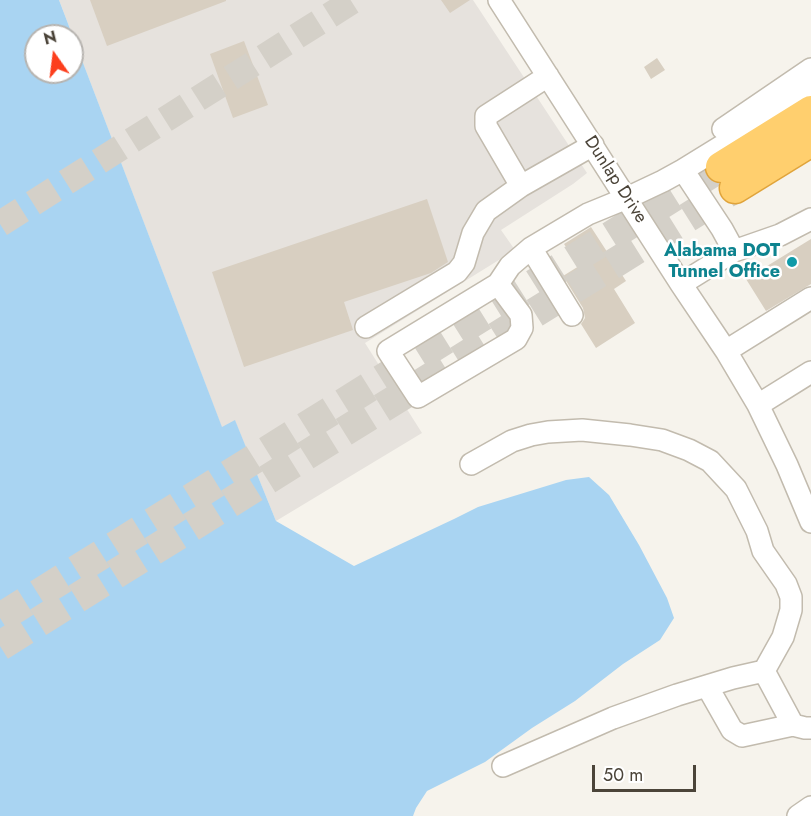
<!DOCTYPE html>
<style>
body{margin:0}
#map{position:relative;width:811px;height:816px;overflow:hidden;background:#f6f3ec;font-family:Jost,sans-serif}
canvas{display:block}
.north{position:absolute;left:24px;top:24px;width:60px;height:60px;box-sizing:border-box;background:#fff;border:2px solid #b7b4b0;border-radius:50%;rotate:346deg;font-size:16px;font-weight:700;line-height:24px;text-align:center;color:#4b4439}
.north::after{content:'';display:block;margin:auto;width:21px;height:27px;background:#fc3f1d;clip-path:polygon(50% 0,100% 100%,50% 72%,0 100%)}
.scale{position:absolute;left:592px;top:765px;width:104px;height:27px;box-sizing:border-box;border:3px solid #4b4439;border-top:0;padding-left:8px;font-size:18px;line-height:21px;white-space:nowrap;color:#4b4439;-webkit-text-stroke:4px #fff;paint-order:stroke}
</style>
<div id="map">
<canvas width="811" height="816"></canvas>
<div class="north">N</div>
<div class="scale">50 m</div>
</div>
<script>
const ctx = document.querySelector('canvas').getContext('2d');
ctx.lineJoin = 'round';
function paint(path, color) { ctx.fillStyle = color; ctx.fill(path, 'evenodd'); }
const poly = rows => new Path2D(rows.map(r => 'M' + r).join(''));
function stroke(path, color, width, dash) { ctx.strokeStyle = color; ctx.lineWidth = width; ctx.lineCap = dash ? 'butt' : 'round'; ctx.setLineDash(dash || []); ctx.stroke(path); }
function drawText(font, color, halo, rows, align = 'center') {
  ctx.font = font + ' Jost,sans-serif'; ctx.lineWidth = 5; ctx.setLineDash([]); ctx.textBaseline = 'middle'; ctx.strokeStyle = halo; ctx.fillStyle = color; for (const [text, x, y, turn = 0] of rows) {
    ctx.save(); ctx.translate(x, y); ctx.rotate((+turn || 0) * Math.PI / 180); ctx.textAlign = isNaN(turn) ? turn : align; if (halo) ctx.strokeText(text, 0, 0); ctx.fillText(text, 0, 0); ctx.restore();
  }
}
paint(poly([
 [59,0,473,0,587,173,573,184,501,230,515,250,365,343,422,433,276,521,235,421,222,428]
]), '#e6e2dd');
paint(poly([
 [0,0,59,0,222,427,235,420,276,521,354,566,454,519,478,507,566,480,589,477,609,495,639,545,667,598,674,618,660,640,623,664,575,701,532,728,485,762,427,791,416,808,413,816,0,816],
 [36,36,72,36,72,72,36,72]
]), '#a9d4f2');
paint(poly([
 [90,0,226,0,226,1,107,46],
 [441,0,470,0,450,13],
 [244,41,268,105,233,118,210,54],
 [657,58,665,70,651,79,644,67],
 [427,199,448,262,431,273,344,302,353,330,244,367,212,272],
 [591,227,626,281,614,289,635,323,596,348,581,324,585,318,583,308,563,276,579,266,564,244],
 [811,239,811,284,766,311,746,279]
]), '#d8cfc1');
stroke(poly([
 [0,224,354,0]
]), '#d4d0c8', 26, [26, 13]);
stroke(poly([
 [0,618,721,167],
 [0,646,735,188]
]), '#d4d0c8', 30, [30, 15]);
const minor = poly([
 [499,0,681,284,726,351,758,405,787,465,811,522],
 [723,129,811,69],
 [683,170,722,229,734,251],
 [521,186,486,126,486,116,548,76],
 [531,248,572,315],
 [498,284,510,266,531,248,588,214,627,198,663,181,683,170,782,109,811,89],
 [498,284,521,315,522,328,516,339,418,397,388,351,498,284],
 [681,284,734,251,780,235,811,219],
 [366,327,457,272,464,263,473,233,486,211,521,186,593,145],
 [726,351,811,298],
 [758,405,811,372],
 [471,464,512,441,531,435,548,432,582,430,630,435,662,440,689,450,710,461,736,489,757,531,763,551,786,584,791,597,791,610,783,637,764,671,733,678,677,695,613,718,503,766],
 [764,671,793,725,805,728,811,728],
 [707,686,732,730,742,736,793,725],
 [798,816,811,807]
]);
const highway = poly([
 [721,167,811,111],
 [735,188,811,141]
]);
stroke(minor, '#c2bbae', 24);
stroke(highway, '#e0a43c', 33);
stroke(minor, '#fff', 21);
stroke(highway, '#ffcf6e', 30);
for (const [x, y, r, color] of [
 [792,262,6,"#0f9aa8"]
]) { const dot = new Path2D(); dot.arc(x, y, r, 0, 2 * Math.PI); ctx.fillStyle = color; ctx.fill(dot); stroke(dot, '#fff', 2); }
drawText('18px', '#4b4439', '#fff', [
 ["Dunlap Drive",615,180,57]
]);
drawText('bold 18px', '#0d838f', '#fff', [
 ["Alabama DOT",780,252],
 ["Tunnel Office",780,273]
], 'right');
</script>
